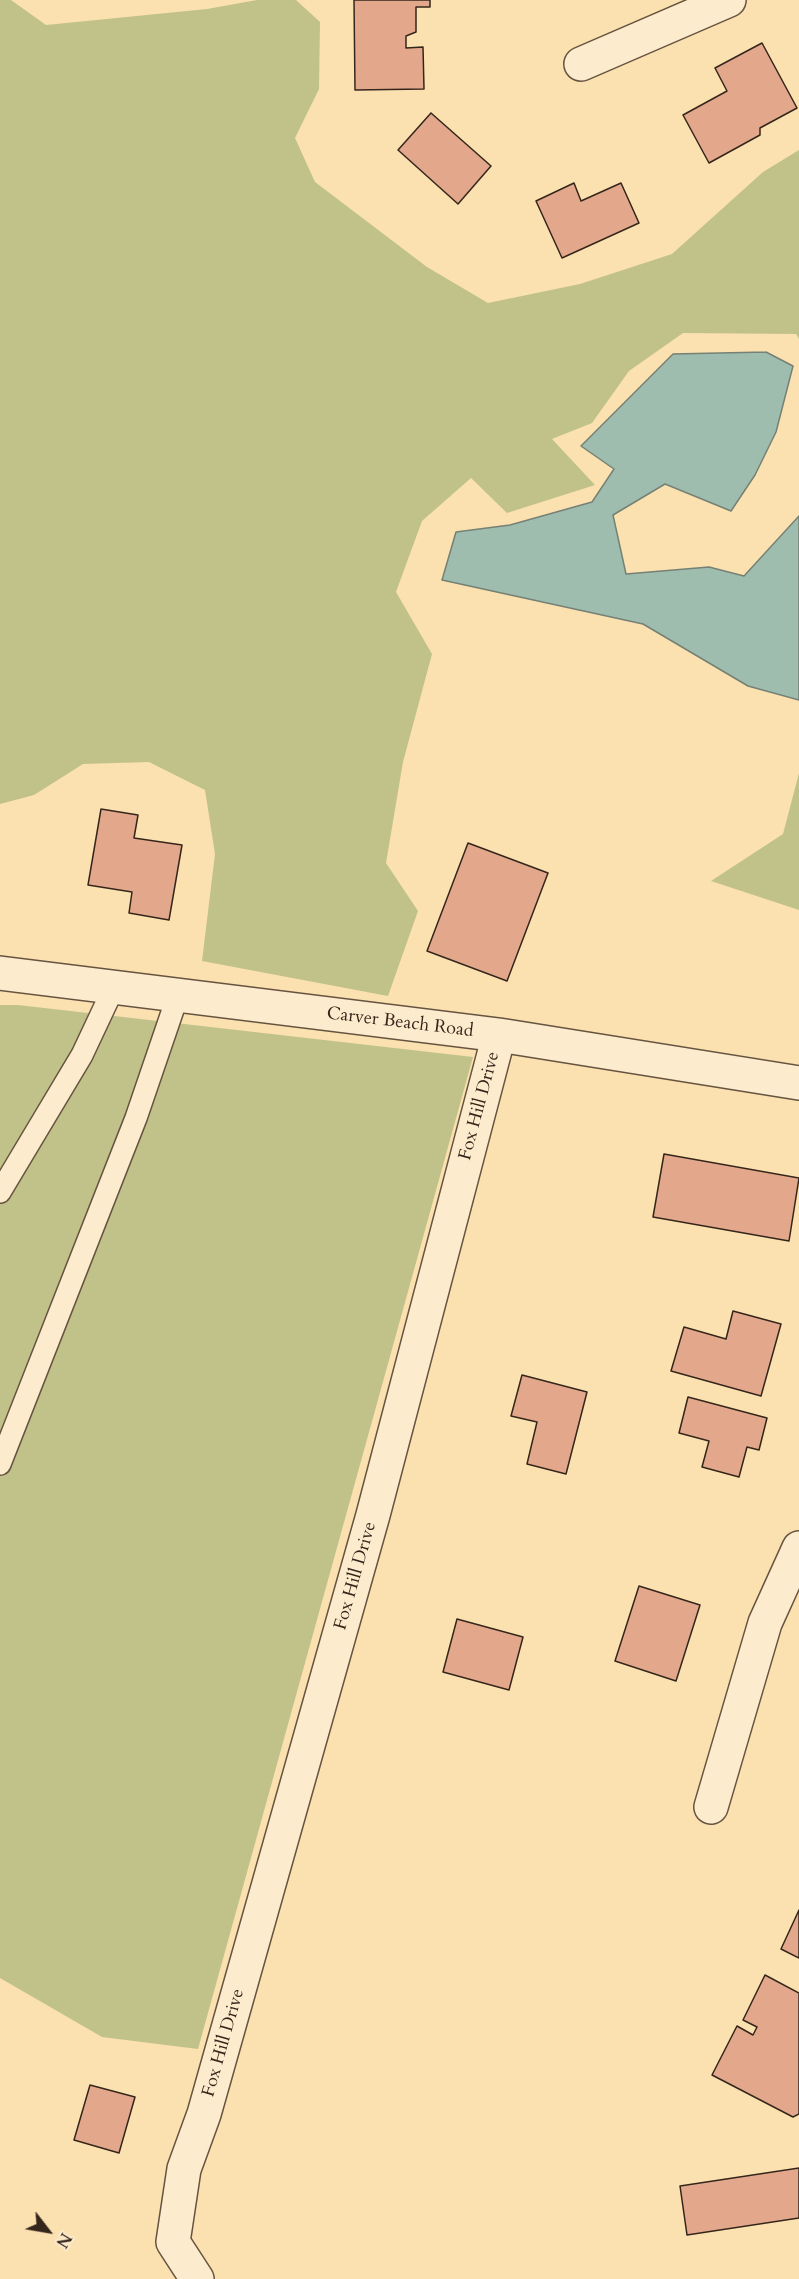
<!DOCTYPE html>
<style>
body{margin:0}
#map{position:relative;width:799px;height:2279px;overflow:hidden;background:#fbe0b0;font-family:Cardo,serif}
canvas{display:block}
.north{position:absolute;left:18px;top:2201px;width:60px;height:60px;-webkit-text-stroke:4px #fcebcc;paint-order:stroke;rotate:121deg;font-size:16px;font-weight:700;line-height:24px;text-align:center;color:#35261b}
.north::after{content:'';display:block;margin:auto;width:21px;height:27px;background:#35261b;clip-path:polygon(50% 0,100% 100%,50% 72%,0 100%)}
</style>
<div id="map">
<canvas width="799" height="2279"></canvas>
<div class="north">N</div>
</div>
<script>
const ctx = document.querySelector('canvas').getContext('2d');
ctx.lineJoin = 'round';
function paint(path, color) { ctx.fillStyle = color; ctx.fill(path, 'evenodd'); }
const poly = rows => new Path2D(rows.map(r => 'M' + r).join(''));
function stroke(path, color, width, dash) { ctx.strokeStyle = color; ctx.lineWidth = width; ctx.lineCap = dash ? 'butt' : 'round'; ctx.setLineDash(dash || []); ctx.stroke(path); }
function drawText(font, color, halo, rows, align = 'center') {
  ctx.font = font + ' Cardo,serif'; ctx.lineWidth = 5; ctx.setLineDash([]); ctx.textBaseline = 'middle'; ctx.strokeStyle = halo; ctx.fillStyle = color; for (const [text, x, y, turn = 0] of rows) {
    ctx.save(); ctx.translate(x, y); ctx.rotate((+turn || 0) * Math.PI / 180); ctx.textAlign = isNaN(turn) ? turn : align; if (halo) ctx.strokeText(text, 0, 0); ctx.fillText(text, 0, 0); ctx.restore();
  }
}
paint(poly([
 [0,0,11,0,46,25,207,9,257,0,296,0,320,22,319,89,295,138,315,182,427,267,488,303,580,284,672,254,763,172,799,150,799,339,796,334,683,333,629,371,592,423,552,439,595,485,507,513,471,478,422,521,396,592,432,654,403,762,386,863,418,911,388,996,202,961,215,854,205,790,149,762,83,764,34,795,0,804],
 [799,773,799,910,711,881,783,834],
 [0,1005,18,1005,473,1057,198,2049,102,2037,0,1978]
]), '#c1c28a');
const water = poly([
 [766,352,793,366,776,432,755,475,731,511,665,484,613,515,626,574,709,567,744,576,799,516,799,700,748,686,643,624,442,580,456,532,510,525,592,502,614,469,581,446,673,354,766,352]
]);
paint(water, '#9fbdaf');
stroke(water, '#758174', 1.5);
const building = poly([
 [354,0,430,0,430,7,416,7,416,32,406,36,406,48,423,47,424,89,355,90,354,0],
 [762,43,797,108,760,128,760,135,709,163,683,115,727,91,715,68,762,43],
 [431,113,491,166,458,204,398,150,431,113],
 [574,183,581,201,621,183,639,223,562,258,536,201,574,183],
 [101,809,138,815,134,838,182,845,169,920,129,913,132,892,88,885,101,809],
 [468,843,548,873,507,981,427,951,468,843],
 [664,1154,799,1178,789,1241,653,1217,664,1154],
 [733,1311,781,1324,761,1396,671,1371,684,1327,726,1339,733,1311],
 [522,1375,587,1392,566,1474,527,1464,537,1422,511,1416,522,1375],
 [688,1397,767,1418,759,1450,747,1447,739,1477,702,1467,709,1441,679,1433,688,1397],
 [639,1586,700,1605,676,1681,615,1661,639,1586],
 [457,1619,523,1637,509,1690,443,1672,457,1619],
 [799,1910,799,1958,781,1949,799,1910],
 [765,1975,799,1993,799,2114,793,2117,712,2075,737,2026,753,2035,757,2027,743,2020,765,1975],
 [90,2085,135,2097,119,2153,74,2140,90,2085],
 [799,2168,799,2218,687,2235,680,2186,799,2168]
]);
paint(building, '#e3a88c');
stroke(building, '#35261b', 1.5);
const lane = poly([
 [0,1192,82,1055,114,987],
 [0,1464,136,1118,178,995]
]);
const street = poly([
 [581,64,729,0],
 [0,973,499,1035,799,1083],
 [711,1807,765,1623,799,1548],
 [197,2279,173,2242,184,2169,204,2114,373,1515,499,1035]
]);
stroke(lane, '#665440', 24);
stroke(street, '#665440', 36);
stroke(lane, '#fcebcc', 21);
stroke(street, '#fcebcc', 33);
drawText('18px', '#35261b', '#fcebcc', [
 ["Carver Beach Road",400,1023,7],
 ["Fox Hill Drive",480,1106,-75],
 ["Fox Hill Drive",356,1576,-74],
 ["Fox Hill Drive",224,2043,-74]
]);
</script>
